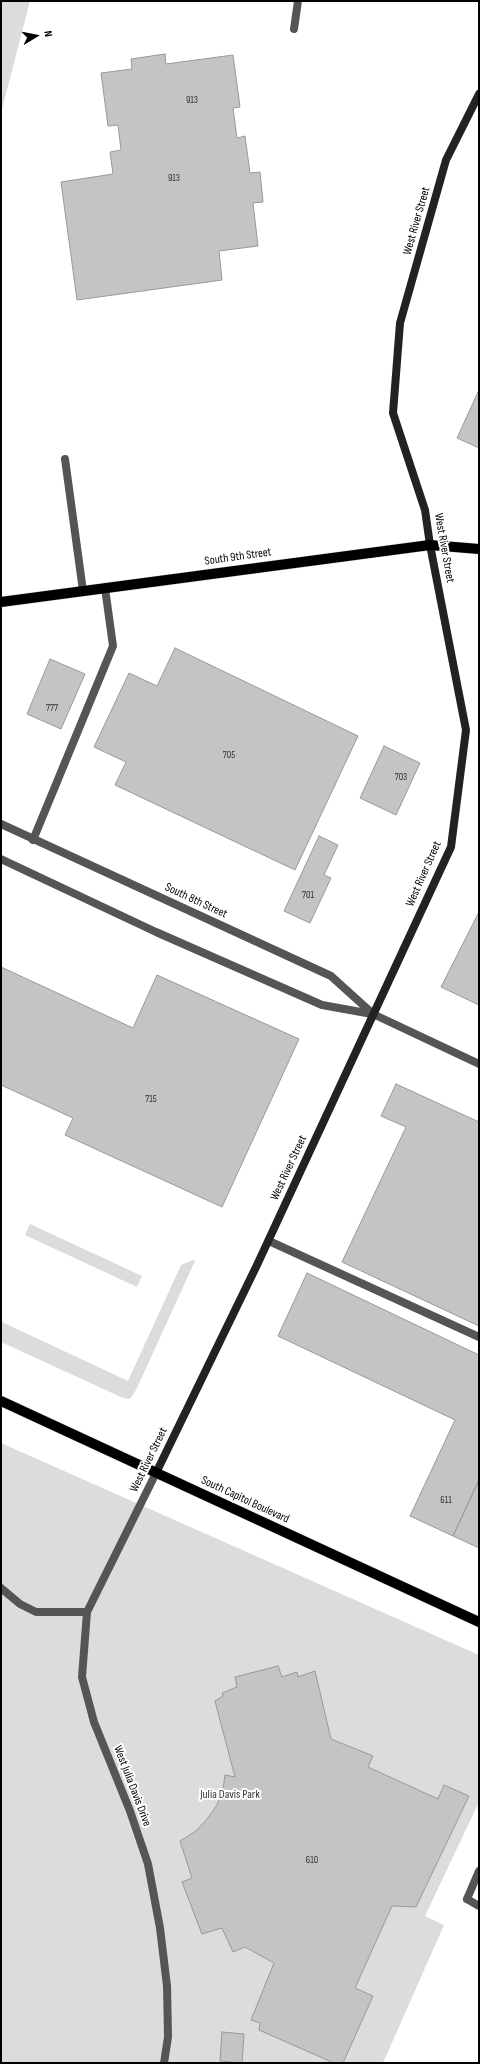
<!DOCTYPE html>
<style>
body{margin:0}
#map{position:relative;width:480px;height:2064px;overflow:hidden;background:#fff;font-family:"Sofia Sans Condensed",sans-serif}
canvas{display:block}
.frame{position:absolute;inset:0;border:2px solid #000;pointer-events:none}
.north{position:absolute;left:16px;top:16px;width:40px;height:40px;-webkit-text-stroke:3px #fff;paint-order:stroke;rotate:80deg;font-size:11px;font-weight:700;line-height:16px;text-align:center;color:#000}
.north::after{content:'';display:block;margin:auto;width:14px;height:18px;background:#000;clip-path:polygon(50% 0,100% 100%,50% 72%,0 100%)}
</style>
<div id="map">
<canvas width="480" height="2064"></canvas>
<div class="frame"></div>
<div class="north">N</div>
</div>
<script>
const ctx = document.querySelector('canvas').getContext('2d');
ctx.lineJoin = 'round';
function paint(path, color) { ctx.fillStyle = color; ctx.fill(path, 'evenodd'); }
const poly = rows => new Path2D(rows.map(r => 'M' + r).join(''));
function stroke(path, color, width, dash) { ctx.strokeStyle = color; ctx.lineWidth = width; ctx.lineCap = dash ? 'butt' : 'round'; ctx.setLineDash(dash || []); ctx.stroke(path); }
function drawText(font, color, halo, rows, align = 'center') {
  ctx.font = font + ' "Sofia Sans Condensed",sans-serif'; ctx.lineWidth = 4; ctx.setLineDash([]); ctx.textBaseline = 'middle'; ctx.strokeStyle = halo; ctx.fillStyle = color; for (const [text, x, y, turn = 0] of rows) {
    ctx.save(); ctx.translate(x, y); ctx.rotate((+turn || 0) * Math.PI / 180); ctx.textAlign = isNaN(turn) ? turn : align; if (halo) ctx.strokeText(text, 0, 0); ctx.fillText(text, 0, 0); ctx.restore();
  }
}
paint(poly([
 [1,1,30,1,1,113],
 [30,1224,142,1276,137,1287,25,1235],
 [193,1260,195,1261,136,1390,130,1399,123,1398,1,1342,1,1315,2,1322,128,1381,181,1265],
 [1,1443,479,1655,479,1802,425,1916,444,1925,383,2063,1,2063]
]), '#dcdcdc');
const building = poly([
 [165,54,166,64,233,55,240,107,233,108,237,138,245,136,250,173,260,172,263,202,253,203,258,246,219,251,222,280,77,300,61,182,113,174,110,152,121,150,118,125,108,126,101,73,132,69,131,59,165,54],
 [479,390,479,448,457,438,479,390],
 [175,648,358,736,295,870,115,785,126,762,94,747,129,673,157,686,175,648],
 [50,659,85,674,61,729,27,714,50,659],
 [384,746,420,763,396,815,360,798,384,746],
 [319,836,338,845,324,875,331,878,310,923,284,911,319,836],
 [479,912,479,1005,441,987,479,912],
 [1,967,133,1028,157,975,299,1039,222,1207,65,1135,73,1118,1,1085,1,967],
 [396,1084,479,1122,479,1326,342,1262,406,1127,381,1116,396,1084],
 [307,1273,479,1355,479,1480,453,1536,410,1516,455,1420,278,1336,307,1273],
 [479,1480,479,1548,453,1536,479,1480],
 [278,1666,282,1677,297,1672,298,1677,315,1671,331,1739,373,1756,368,1767,438,1799,444,1785,469,1796,416,1907,392,1906,355,1988,373,1996,343,2063,334,2063,259,2030,260,2023,251,2020,274,1963,245,1947,233,1952,222,1928,202,1934,182,1882,192,1878,180,1841,196,1831,207,1819,217,1805,223,1789,225,1775,235,1777,215,1701,223,1696,222,1693,237,1687,235,1677,278,1666],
 [222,2032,244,2034,242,2063,220,2061,222,2032]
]);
paint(building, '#c4c4c4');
stroke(building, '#999', 1);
const primary = poly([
 [1,602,430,545,479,549],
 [1,1401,479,1622]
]);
stroke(primary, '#dbdbdb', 11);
stroke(poly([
 [294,29,298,1],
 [65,459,83,591],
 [33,840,113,646,105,588],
 [269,1241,479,1337],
 [467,1899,479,1906]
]), '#555', 8);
stroke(poly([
 [1,824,331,976,373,1014,479,1064],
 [1,859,156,932,322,1005,372,1014],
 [156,1473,87,1612,82,1677,94,1722,130,1811,148,1864,160,1928,167,1986,168,2037,164,2063],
 [1,1588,20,1604,36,1612,87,1612],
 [467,1899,479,1871]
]), '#555', 8);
stroke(poly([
 [156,1473,257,1265,451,847,466,730,430,545,425,510,393,413,400,323,446,160,479,94]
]), '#222', 8);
stroke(primary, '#000', 10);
drawText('10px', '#313131', null, [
 ["913",192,100],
 ["913",174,178],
 ["777",52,708],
 ["705",229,755],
 ["703",401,777],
 ["701",308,895],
 ["715",151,1099],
 ["611",446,1500],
 ["610",312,1860]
]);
drawText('12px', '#000', '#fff', [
 ["West River Street",417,221,-74],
 ["West River Street",444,548,80],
 ["South 9th Street",238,557,-8],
 ["West River Street",424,874,-66],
 ["South 8th Street",196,901,25],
 ["West River Street",289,1168,-65],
 ["West River Street",149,1460,-64],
 ["South Capitol Boulevard",245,1500,25],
 ["West Julia Davis Drive",132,1786,69]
]);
drawText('12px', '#333', '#fff', [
 ["Julia Davis Park",230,1795]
]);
</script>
